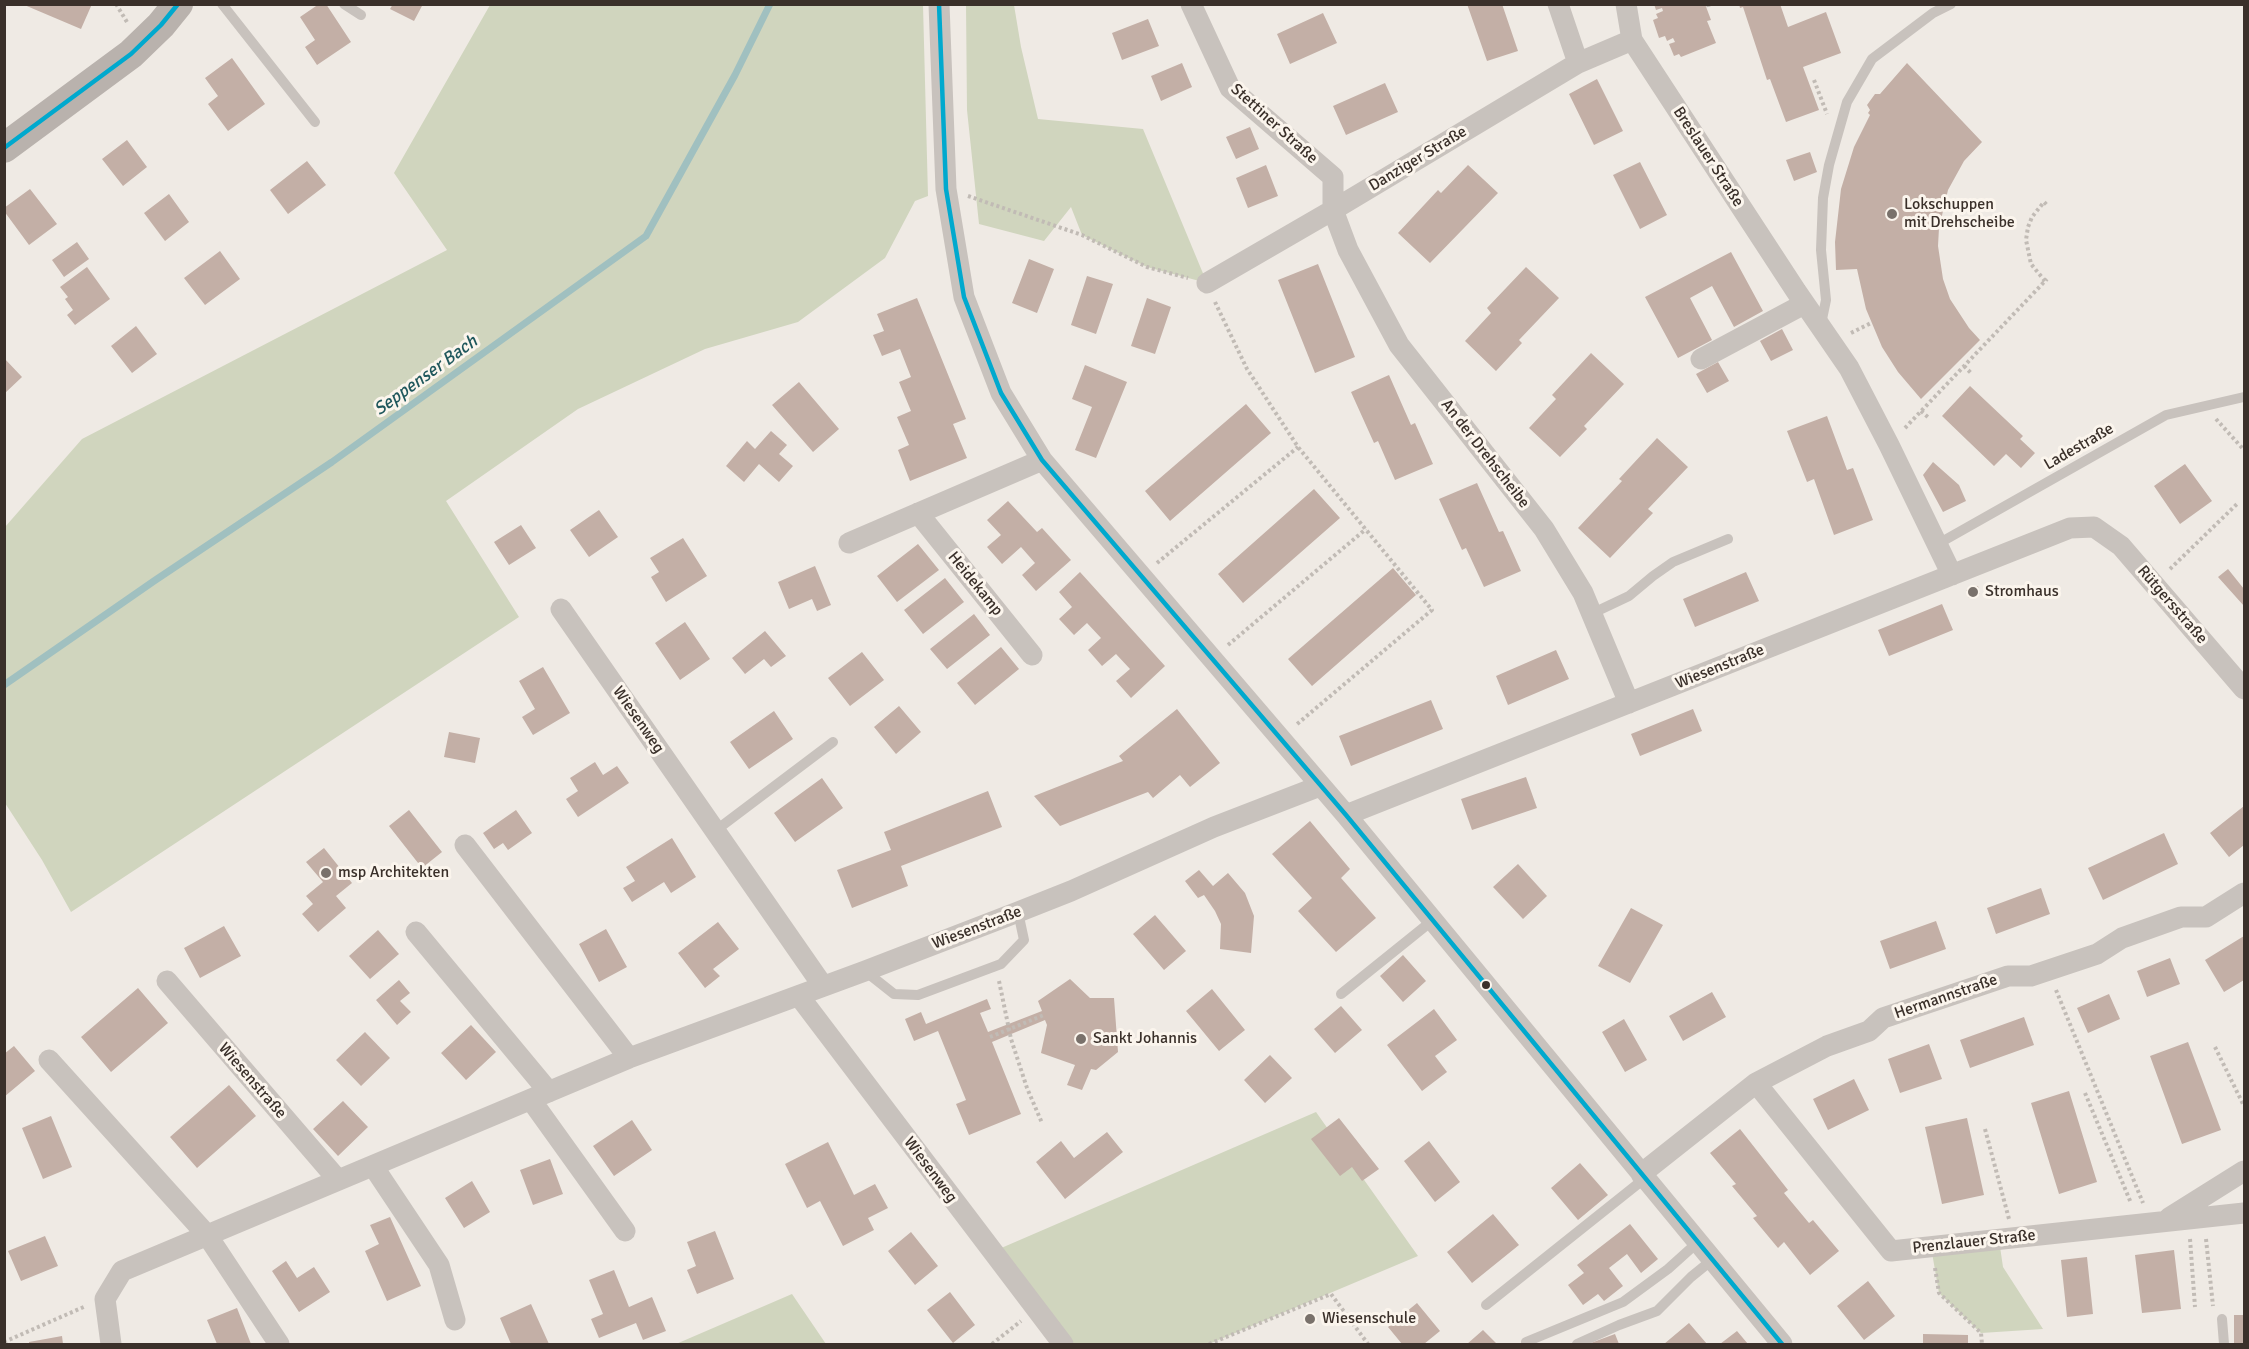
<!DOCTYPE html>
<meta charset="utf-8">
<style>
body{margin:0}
#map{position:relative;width:2249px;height:1349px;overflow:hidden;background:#efeae4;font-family:Signika,sans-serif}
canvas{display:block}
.frame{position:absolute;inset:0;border:6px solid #3a302a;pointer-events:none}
</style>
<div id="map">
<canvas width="2249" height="1349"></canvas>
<div class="frame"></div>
</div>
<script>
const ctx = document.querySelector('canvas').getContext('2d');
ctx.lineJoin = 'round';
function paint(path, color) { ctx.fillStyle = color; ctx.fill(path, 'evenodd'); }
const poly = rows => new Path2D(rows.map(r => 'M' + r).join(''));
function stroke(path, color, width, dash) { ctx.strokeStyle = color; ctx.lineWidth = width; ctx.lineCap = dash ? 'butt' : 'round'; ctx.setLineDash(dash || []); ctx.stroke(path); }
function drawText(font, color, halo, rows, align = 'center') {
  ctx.font = font + ' Signika,sans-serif'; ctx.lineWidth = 6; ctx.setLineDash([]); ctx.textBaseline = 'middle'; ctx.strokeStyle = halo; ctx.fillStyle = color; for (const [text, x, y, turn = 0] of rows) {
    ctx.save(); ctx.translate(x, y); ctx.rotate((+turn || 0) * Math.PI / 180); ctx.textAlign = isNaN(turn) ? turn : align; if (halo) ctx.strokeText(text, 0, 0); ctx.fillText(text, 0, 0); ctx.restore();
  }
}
paint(poly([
 [490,5,923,5,928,196,915,201,885,258,798,322,705,349,578,409,446,501,519,617,71,912,42,860,5,803,5,527,82,439,447,250,394,173],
 [966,5,1014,5,1021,47,1038,119,1143,129,1207,283,1147,267,1082,235,1071,207,1044,241,979,224,967,110],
 [1316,1112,1418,1256,1209,1344,1063,1344,992,1252],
 [1999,1240,2003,1267,2043,1329,1981,1333,1939,1293,1931,1247],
 [792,1294,826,1344,676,1344]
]), '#d0d5be');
stroke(poly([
 [4,685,154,581,332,462,646,236,735,75,770,4]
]), '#a0c0c0', 7);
paint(poly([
 [22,4,92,4,81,29],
 [319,4,326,4,351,42,317,65,305,47,315,40,300,17],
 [393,4,423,4,414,21,390,9],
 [1467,4,1502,4,1518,51,1487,61],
 [1654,4,1705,4,1711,20,1707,21,1716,43,1681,57,1679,54,1674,56,1669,44,1675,42,1673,38,1667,41,1665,36,1659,38,1653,20,1658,18,1656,14,1663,11,1662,8,1656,10],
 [1739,4,1780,4,1788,27,1826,12,1841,53,1803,67,1819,110,1786,122,1770,79,1767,80,1743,7,1740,8],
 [1323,13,1337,43,1290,64,1277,34],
 [1148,19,1159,46,1122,60,1112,33],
 [232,58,265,104,228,131,208,104,218,96,205,78],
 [1182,63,1192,87,1161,101,1151,76],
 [1907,63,1982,142,1964,161,1948,190,1939,228,1938,246,1943,279,1950,299,1969,328,1980,340,1921,399,1898,372,1882,347,1866,309,1857,269,1836,270,1835,242,1841,189,1854,147,1870,115,1868,113,1870,110,1867,105,1875,94,1880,94],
 [1597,79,1623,131,1594,145,1569,94],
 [1385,83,1398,112,1346,135,1333,106],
 [1250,127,1259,149,1236,159,1226,137],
 [127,140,147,167,123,186,102,159],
 [1810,152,1817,172,1794,181,1786,160],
 [307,161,326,185,288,214,270,190],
 [1640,162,1667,215,1640,229,1613,175],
 [1266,165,1278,196,1248,208,1236,178],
 [1468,165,1498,193,1430,263,1398,233,1438,190,1441,193],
 [30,189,57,224,29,245,4,211,4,208],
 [169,194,189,222,165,241,144,213],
 [77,242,89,259,64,277,52,260],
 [220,251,240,279,205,305,184,278],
 [1731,252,1763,311,1734,327,1712,286,1690,298,1712,340,1678,358,1645,297],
 [1029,259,1054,269,1037,313,1012,303],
 [1318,264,1355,357,1315,373,1278,280],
 [87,267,110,299,75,325,67,315,73,310,65,299,68,297,60,287],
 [1526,267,1559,298,1519,340,1522,343,1496,371,1465,341,1491,313,1487,308],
 [1087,276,1113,284,1096,334,1071,325],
 [917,298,966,419,953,424,967,458,910,481,898,450,909,445,897,417,911,411,899,382,911,377,900,349,882,356,873,335,884,331,877,314],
 [1147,298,1171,307,1155,354,1131,346],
 [136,326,157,354,132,373,111,346],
 [1782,329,1793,350,1771,361,1760,341],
 [1591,353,1624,384,1584,426,1587,429,1560,457,1529,428,1556,399,1552,395],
 [4,358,22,377,4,394],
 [1718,362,1729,381,1707,393,1696,374],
 [1085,365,1127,382,1096,458,1075,450,1092,407,1072,399],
 [1389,375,1411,425,1415,423,1433,464,1395,480,1378,441,1374,443,1351,392],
 [799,382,839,429,813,452,772,405],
 [1970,386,2023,436,2020,439,2035,453,2021,468,2006,454,1994,466,1942,416],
 [1246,404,1271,433,1170,521,1145,491],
 [1827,416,1847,470,1853,468,1873,520,1834,535,1814,479,1807,482,1787,431],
 [771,431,787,445,779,454,793,466,779,482,759,464,744,482,726,466,747,441,755,449],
 [1657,438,1688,467,1648,509,1653,513,1610,558,1578,528,1622,481,1619,479],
 [1933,462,1959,485,1966,501,1943,512,1923,475],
 [2185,464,2212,501,2180,524,2154,486],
 [1477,483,1499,532,1503,531,1521,571,1484,587,1466,548,1462,550,1439,499],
 [1314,489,1340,518,1243,603,1218,574],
 [1008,501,1037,532,1042,528,1071,560,1036,591,1022,575,1035,563,1021,547,1002,564,987,547,1001,535,987,520],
 [599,510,618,537,589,557,570,530],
 [521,525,536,548,509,565,494,542],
 [683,538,707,576,666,602,651,577,659,572,650,558],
 [918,544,939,570,897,602,877,576],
 [815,566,831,605,817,611,812,599,789,609,778,582],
 [1393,568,1416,595,1312,686,1288,659],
 [2228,569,2244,589,2244,606,2218,577],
 [1080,572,1165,666,1131,698,1116,681,1130,669,1116,654,1102,666,1088,650,1101,638,1087,623,1074,635,1059,619,1072,607,1059,592],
 [1746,572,1759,601,1695,627,1683,599],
 [945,578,964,602,923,634,904,610],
 [1978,586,1980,594,1969,598,1966,590],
 [1942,604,1953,630,1889,656,1878,630],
 [974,614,990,635,947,669,930,649],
 [685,622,710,659,680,680,655,643],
 [765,631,786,656,771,667,764,659,745,674,732,658],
 [1001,647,1019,669,975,705,957,683],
 [1556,650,1569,679,1508,705,1496,676],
 [862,652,884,680,850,706,828,678],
 [543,667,570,713,533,735,522,717,535,709,519,681],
 [1431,700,1443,729,1351,766,1339,736],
 [899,706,921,732,896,754,874,727],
 [1177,709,1220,763,1190,787,1180,775,1153,798,1148,792,1060,826,1034,796,1123,761,1119,756],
 [1693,709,1702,731,1640,756,1631,734],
 [774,711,793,739,749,769,730,742],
 [449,732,480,738,475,763,444,757],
 [595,762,603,775,617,766,629,783,578,817,566,799,578,791,570,778],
 [1526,777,1537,808,1472,830,1461,799],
 [822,778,843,808,795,842,774,813],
 [988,791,1002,827,901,866,908,886,852,908,837,870,891,850,884,832],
 [2244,806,2244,845,2229,857,2210,833],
 [409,810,442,852,422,868,389,826],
 [516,810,532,833,508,850,503,843,494,849,483,833],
 [1310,821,1350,869,1341,878,1376,918,1336,952,1298,911,1312,898,1272,854],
 [2164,833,2178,864,2103,900,2088,868],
 [672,838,696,877,671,893,664,882,632,902,623,888,635,881,626,867],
 [324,848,352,883,336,896,346,908,318,932,302,914,313,904,306,896,323,882,306,862],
 [1518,864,1547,896,1523,919,1493,887],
 [1199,870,1213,886,1228,873,1245,893,1254,916,1251,953,1220,949,1221,924,1215,911,1204,895,1198,898,1185,881],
 [2041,888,2050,914,1996,934,1987,908],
 [1631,908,1663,925,1630,983,1598,966],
 [1155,915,1186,951,1164,970,1133,934],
 [1936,921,1946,949,1890,969,1880,941],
 [718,922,739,949,713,969,720,976,705,988,678,953],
 [224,926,241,956,200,978,184,948],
 [606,929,627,967,599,982,579,944],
 [378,930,399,954,370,979,349,956],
 [2244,936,2244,980,2224,992,2205,960],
 [1403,955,1426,981,1403,1002,1380,976],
 [2170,958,2180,984,2147,997,2137,971],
 [1070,979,1090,998,1114,998,1118,1052,1096,1070,1091,1069,1082,1090,1067,1085,1075,1065,1041,1053,1047,1025,1045,1020,992,1042,1021,1114,969,1135,956,1104,966,1100,938,1031,914,1041,905,1019,921,1012,926,1024,987,999,991,1009,980,1013,988,1032,1042,1011,1038,1001],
 [399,980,410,993,400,1001,411,1012,397,1025,376,1000],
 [138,988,168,1023,111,1072,81,1037],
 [1212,989,1245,1030,1219,1051,1186,1011],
 [1712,992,1726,1017,1683,1041,1669,1016],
 [2109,994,2120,1019,2088,1033,2077,1008],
 [1341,1006,1362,1030,1335,1053,1314,1029],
 [1434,1009,1457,1040,1435,1056,1447,1072,1422,1091,1387,1045],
 [2024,1017,2034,1045,1970,1068,1960,1040],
 [1624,1019,1647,1060,1625,1072,1602,1032],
 [471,1025,496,1052,466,1080,441,1053],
 [365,1032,390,1058,361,1086,336,1060],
 [2188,1042,2221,1130,2182,1144,2150,1056],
 [1929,1044,1942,1079,1900,1093,1888,1059],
 [14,1046,35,1071,4,1097,4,1054],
 [1270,1055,1292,1078,1265,1103,1244,1080],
 [1854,1079,1869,1110,1828,1130,1813,1099],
 [229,1085,256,1116,197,1168,170,1137],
 [2069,1091,2097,1182,2059,1194,2031,1103],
 [343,1101,368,1127,338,1156,313,1129],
 [51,1116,72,1167,43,1179,22,1128],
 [1339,1118,1379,1169,1362,1181,1352,1167,1340,1176,1311,1139],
 [1967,1118,1984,1195,1942,1204,1925,1127],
 [632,1120,652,1150,614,1176,593,1146],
 [1740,1129,1788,1190,1784,1193,1809,1223,1813,1220,1839,1251,1810,1275,1784,1242,1778,1248,1753,1218,1757,1216,1732,1186,1736,1184,1710,1153],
 [1107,1132,1123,1152,1065,1199,1036,1162,1061,1141,1074,1158],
 [1429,1141,1460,1182,1435,1202,1404,1161],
 [828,1142,854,1195,875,1184,888,1208,868,1218,874,1230,843,1246,820,1201,807,1208,785,1164],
 [550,1159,563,1194,533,1205,520,1170],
 [1580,1163,1608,1195,1578,1220,1551,1188],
 [472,1181,490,1212,464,1228,445,1198],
 [1493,1214,1519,1245,1472,1283,1447,1252],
 [390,1217,421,1286,387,1301,365,1251,379,1244,370,1225],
 [1630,1224,1658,1259,1641,1273,1627,1254,1609,1268,1623,1286,1604,1301,1598,1294,1583,1305,1568,1285,1584,1273,1577,1265],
 [715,1231,734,1279,697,1294,687,1270,696,1266,687,1242],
 [911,1232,938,1266,915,1285,888,1251],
 [45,1236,58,1266,21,1281,8,1251],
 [2174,1250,2181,1309,2142,1313,2135,1255],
 [2087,1257,2093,1314,2067,1317,2061,1260],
 [286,1261,297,1278,314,1267,330,1292,299,1312,272,1271],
 [614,1270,629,1307,652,1297,666,1331,643,1340,636,1323,599,1338,591,1319,603,1314,589,1280],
 [1868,1281,1895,1316,1864,1340,1837,1306],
 [950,1292,975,1325,953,1343,927,1310],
 [1417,1303,1440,1331,1424,1344,1402,1344,1388,1327],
 [531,1304,549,1344,511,1344,500,1318],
 [237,1308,251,1344,217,1344,207,1320],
 [2234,1315,2244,1315,2244,1344,2234,1344],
 [1689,1323,1707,1344,1664,1344],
 [1483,1330,1497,1344,1467,1344],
 [1737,1331,1748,1344,1720,1344],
 [1615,1334,1619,1344,1588,1344],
 [1923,1334,1968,1335,1968,1344,1923,1344],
 [62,1336,63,1344,29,1344,29,1342]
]), '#c3afa6');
stroke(poly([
 [116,4,127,22],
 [1708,4,1709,9],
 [1814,80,1827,114],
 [968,196,1082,235,1147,267,1188,278],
 [2045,281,2031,264,2026,240,2028,227,2032,217,2044,202,2047,205],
 [1215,302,1247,369,1298,447,1432,610,1296,725],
 [1851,333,1871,323],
 [1964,366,1971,373],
 [1921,411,1929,418],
 [2216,419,2244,450],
 [1905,428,2047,279],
 [1157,563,1298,447],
 [2170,569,2238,503],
 [1228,645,1366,529],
 [999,981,1011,1039,1027,1088,1042,1123],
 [2056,990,2143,1203],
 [990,1037,1044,1015],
 [2215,1047,2244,1106],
 [2085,1093,2131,1203],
 [1985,1129,2009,1219],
 [2190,1239,2195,1307],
 [2206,1239,2213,1306],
 [1935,1268,1939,1293,1981,1333,1982,1344],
 [4,1342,86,1306],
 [992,1344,1021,1321],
 [1209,1344,1331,1294,1368,1344]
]), '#c1bbb5', 4, [3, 3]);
stroke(poly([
 [222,4,315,122],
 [344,4,361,15],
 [1821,324,1826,300,1821,250,1823,198,1829,165,1847,102,1872,59,1933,13,1951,4],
 [1936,545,2166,415,2244,397],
 [1591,614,1629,596,1653,576,1673,562,1728,539],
 [715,831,833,742],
 [865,971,894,994,918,995,1001,964,1024,940,1018,912],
 [1341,994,1433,920],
 [1486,1305,1644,1179],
 [2222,1319,2224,1344],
 [1526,1342,1623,1302,1668,1269,1698,1242],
 [1577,1344,1619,1325,1657,1311,1691,1277,1712,1260]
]), '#c8c2bd', 10);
stroke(poly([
 [939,4,946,189,964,297,1001,393,1042,460,1346,815,1782,1344],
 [1191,4,1230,88,1333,177,1333,210,1348,250,1399,345,1544,529,1583,593,1629,703],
 [1558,4,1578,63],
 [1626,4,1632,40,1796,291,1849,368,1889,445,1952,575],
 [1207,283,1333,210,1578,63,1632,40],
 [1701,359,1804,304],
 [918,513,1032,655],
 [849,543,1042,460],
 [561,609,823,986],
 [1346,815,2070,528,2094,527,2121,546,2244,689],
 [465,845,629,1058],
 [416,932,549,1092],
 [167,981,338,1180],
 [799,996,1063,1344],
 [49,1060,207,1235,279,1344],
 [1756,1083,1891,1251,2244,1213],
 [531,1100,625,1231],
 [373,1166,439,1265,455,1320],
 [1641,1174,1756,1083,1827,1046,1869,1031,1883,1018,2008,976,2031,976,2097,954,2122,938,2181,917,2206,917,2244,893],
 [2169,1218,2244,1171],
 [111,1344,105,1299,122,1271,629,1058,865,971,1018,912,1071,891,1214,827,1320,786]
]), '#c8c2bd', 21);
stroke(poly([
 [4,148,131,54,161,25,178,4]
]), '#b9b2ad', 30);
stroke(poly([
 [939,4,946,189,964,297,1001,393,1042,460,1346,815,1782,1344],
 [4,148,131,54,161,25,178,4]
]), '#00a9ce', 4.5);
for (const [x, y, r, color] of [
 [1892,214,6,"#79716b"],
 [1973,592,6,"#79716b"],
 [326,873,6,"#79716b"],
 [1486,985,5,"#3a302a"],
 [1081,1039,6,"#79716b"],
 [1310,1319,6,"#79716b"]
]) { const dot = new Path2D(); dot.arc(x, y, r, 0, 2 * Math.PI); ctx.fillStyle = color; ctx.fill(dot); stroke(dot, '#fbf5ed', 2); }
drawText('16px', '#3a302a', '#fbf5ed', [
 ["Stettiner Straße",1274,124,42],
 ["Breslauer Straße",1708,157,57],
 ["Danziger Straße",1418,159,-31],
 ["Ladestraße",2079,447,-30],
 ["An der Drehscheibe",1485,454,52],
 ["Heidekamp",975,584,51],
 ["Rütgersstraße",2172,605,49],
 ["Wiesenstraße",1720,667,-22],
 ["Wiesenweg",638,720,55],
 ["Wiesenstraße",977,928,-21],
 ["Hermannstraße",1946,997,-19],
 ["Wiesenstraße",252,1081,49],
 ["Wiesenweg",930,1170,53],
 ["Prenzlauer Straße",1974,1242,-6]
]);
drawText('16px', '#3a302a', '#fbf5ed', [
 ["Lokschuppen",1904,205],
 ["mit Drehscheibe",1904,223],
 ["Stromhaus",1985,592],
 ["msp Architekten",338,873],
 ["Sankt Johannis",1093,1039],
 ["Wiesenschule",1322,1319]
], 'left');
drawText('italic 18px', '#1f575c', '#fbf5ed', [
 ["Seppenser Bach",426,376,-36]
]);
</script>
